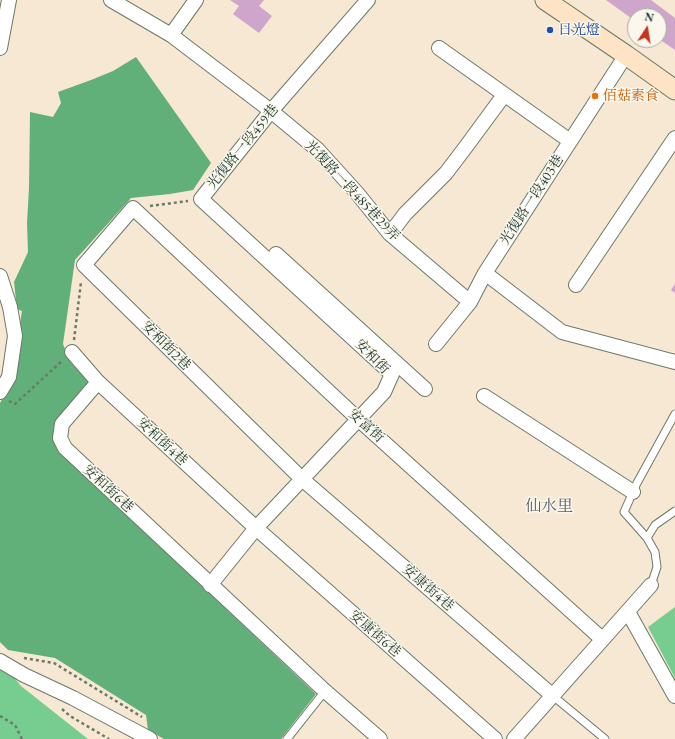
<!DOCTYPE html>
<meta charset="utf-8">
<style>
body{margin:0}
#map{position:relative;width:675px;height:739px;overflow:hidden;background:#f6e8d2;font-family:"EB Garamond",serif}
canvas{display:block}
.north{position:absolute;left:627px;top:8px;width:40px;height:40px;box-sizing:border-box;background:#fbf7ec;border:1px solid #a3ada2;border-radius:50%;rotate:12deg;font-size:11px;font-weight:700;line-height:16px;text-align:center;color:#1f3d34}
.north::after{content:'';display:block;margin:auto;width:14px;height:18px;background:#c8321e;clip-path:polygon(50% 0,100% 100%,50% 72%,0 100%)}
</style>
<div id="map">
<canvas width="675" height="739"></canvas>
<div class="north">N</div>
</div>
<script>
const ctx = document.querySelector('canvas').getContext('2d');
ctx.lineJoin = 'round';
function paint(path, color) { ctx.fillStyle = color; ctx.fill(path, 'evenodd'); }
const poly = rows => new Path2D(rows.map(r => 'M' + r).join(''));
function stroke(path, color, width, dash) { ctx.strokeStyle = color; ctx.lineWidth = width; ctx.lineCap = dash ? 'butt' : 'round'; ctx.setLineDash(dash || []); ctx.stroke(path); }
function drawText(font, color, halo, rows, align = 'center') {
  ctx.font = font + ' "EB Garamond","Noto Serif TC",serif'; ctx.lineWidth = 3; ctx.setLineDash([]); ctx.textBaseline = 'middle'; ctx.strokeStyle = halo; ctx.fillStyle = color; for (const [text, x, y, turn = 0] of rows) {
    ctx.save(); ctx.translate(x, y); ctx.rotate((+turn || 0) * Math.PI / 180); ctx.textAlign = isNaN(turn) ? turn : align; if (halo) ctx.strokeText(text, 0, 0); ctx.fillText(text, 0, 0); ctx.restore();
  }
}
paint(poly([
 [675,607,675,678,648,627],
 [0,660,21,686,88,739,0,739]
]), '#77cc90');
paint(poly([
 [136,57,211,163,193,190,170,194,131,198,75,260,63,344,71,363,90,383,54,439,117,506,316,694,281,739,164,739,148,730,146,715,55,658,8,650,0,642,0,403,13,381,20,323,22,311,17,309,14,282,28,252,27,223,29,188,30,112,53,117,61,103,58,92,91,80,113,71]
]), '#61b07a');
paint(poly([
 [230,0,264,0,259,6,272,16,259,33,233,14,239,6],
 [606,0,651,0,675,18,675,50,659,39,659,16,635,16,635,21],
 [675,284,675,293,671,290]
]), '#cea6cc');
const lane = poly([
 [647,538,624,512,637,483,675,414],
 [651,585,657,567,655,552,647,538,655,525,675,511],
 [553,696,605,739],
 [287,739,325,691]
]);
const street = poly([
 [111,0,171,35,271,111,318,150,357,193,390,234,470,302],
 [171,35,196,0],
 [0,48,9,0],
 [439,48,570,141],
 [201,199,392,374,384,392,256,528,210,585],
 [201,199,271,111,368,0],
 [390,234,405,214,446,173,465,148,504,95],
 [276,254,425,389],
 [485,273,562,332,675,362],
 [0,276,10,307,15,336,9,377,0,392],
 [576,285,675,138],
 [436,344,470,302,485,273,626,55],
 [72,352,98,382,256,528,495,739],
 [98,382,62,424,60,438,65,448,325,691,380,739],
 [484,396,633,492],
 [628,612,675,696],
 [0,661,24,675,73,698,150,739],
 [553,696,302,479,84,265,133,208,358,419,602,639],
 [514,739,651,585]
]);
const secondary = poly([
 [545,0,626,55,675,90]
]);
stroke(lane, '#6a796b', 9);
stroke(street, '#6a796b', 16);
stroke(secondary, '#6a796b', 21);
stroke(poly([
 [150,206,188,201],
 [74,340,81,282],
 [9,401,15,404,62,361],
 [24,658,54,663,142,717],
 [62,709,70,716,109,739],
 [0,716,15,725,22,739]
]), '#6a796b', 2.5, [3, 3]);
stroke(lane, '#fff', 7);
stroke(street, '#fff', 14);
stroke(secondary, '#fee4c5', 19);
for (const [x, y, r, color] of [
 [550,30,4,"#1a4fb4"],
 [595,96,4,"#e8710a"]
]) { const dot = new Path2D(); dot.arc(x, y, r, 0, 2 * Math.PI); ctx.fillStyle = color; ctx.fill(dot); stroke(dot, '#fbf7ec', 1.5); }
drawText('14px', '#164399', '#fbf7ec', [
 ["日光燈",558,30]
], 'left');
drawText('14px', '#c56008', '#fbf7ec', [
 ["佰菇素食",603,96]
], 'left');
drawText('14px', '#1f3d34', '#fbf7ec', [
 ["光復路一段459巷",243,147,-51],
 ["光復路一段485巷29弄",352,191,47],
 ["光復路一段403巷",532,200,-57],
 ["安和街2巷",166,346,45],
 ["安和街",372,357,45],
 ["安富街",366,426,42],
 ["安和街4巷",162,442,43],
 ["安和街6巷",108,489,43],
 ["安康街4巷",428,588,41],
 ["安康街6巷",375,634,41]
]);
drawText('16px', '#5c6269', '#fbf7ec', [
 ["仙水里",549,507]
]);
</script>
